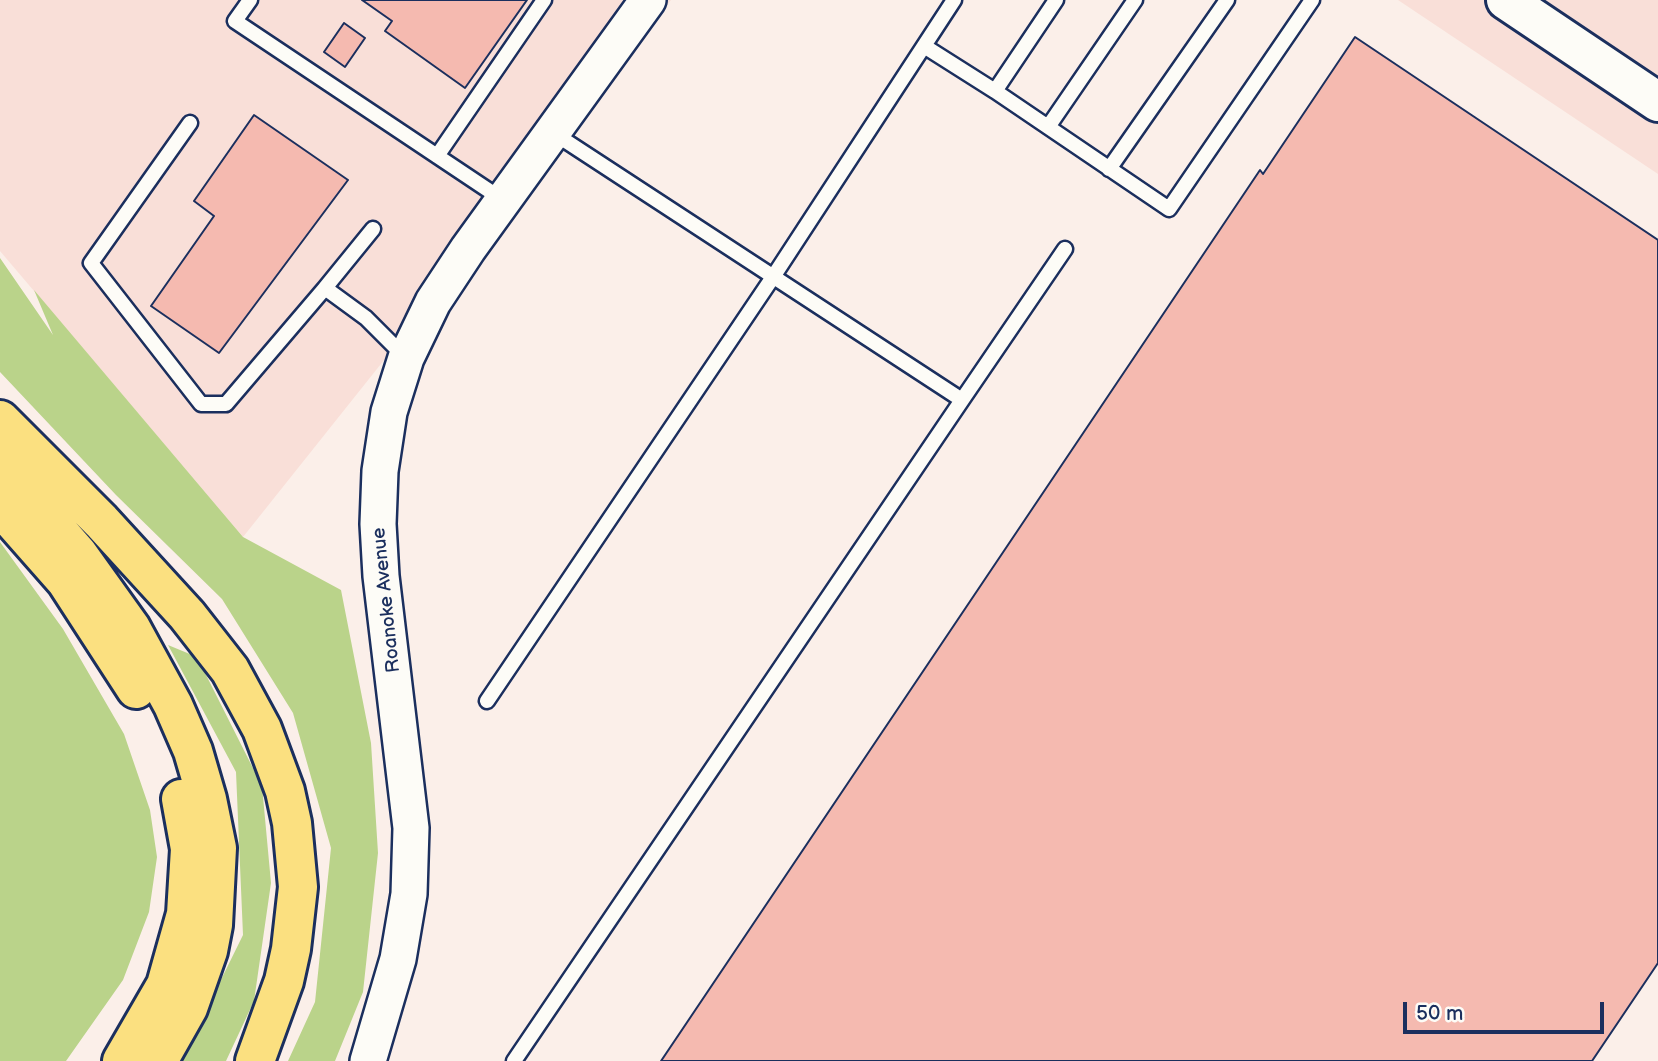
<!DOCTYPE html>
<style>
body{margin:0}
#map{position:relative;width:1658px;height:1061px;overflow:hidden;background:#fbefe9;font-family:"Balsamiq Sans",sans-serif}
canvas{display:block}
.scale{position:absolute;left:1403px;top:1002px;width:201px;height:32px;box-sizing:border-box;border:4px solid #1b2f5e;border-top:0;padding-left:9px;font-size:21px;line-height:24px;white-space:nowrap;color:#1b2f5e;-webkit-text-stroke:5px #fdfcf7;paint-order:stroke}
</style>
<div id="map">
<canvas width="1658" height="1061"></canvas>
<div class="scale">50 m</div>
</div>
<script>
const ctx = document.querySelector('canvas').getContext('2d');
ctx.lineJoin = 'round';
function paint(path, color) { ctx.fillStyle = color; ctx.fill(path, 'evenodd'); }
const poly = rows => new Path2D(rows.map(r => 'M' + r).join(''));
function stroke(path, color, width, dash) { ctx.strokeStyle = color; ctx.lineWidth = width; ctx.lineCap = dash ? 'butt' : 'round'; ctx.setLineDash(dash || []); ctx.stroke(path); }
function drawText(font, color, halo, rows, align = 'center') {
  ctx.font = font + ' "Balsamiq Sans",sans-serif'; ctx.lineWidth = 6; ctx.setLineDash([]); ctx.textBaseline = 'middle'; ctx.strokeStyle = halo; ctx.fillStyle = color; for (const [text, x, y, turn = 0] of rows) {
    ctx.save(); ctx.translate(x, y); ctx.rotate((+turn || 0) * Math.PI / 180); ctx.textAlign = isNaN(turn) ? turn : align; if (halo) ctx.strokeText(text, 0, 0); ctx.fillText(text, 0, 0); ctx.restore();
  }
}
paint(poly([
 [0,0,671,0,243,537,0,251],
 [1398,0,1658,0,1658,174]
]), '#f9dfd8');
paint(poly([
 [0,258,53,335,34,290,243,537,341,590,371,743,378,853,363,992,335,1061,288,1061,315,1002,331,848,293,713,222,599,116,495,0,372],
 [0,542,63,629,124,734,150,810,157,857,149,912,123,980,66,1061,0,1061],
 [168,645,197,657,262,786,271,883,254,1001,226,1061,181,1061,243,935,236,772]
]), '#bad38a');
const building = poly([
 [362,0,527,0,465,88,385,31,392,21,362,0],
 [344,23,365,38,345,67,324,52,344,23],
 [1355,37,1658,240,1658,963,1592,1061,661,1061,1260,170,1263,174,1355,37],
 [254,115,348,180,219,353,151,306,214,216,194,201,254,115]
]);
paint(building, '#f5bab0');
stroke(building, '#1b2f5e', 2);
const service = poly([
 [250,0,235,21,503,200],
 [1056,0,995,91,1169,209,1312,0],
 [924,46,995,91],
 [190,123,91,263,201,404,226,404,325,288],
 [1048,127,1135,0],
 [437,156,544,0],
 [1109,169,1227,0],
 [373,229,325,288,366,318,405,357],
 [962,400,1065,249],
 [487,701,773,277,954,0],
 [514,1061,962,400,552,132]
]);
const tertiary = poly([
 [368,1061,398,959,409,894,411,828,381,576,378,524,380,471,389,412,406,358,433,302,468,249,648,0]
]);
const secondary = poly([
 [1506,0,1658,102]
]);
const motorway = poly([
 [0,420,101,521,187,615,230,670,262,729,285,791,292,823,298,887,291,949,284,981,255,1061],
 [0,465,78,554,131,628,173,705,193,751,207,799,217,848,213,925,208,951,188,1008,158,1061],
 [0,506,66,581,136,689],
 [122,1061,166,985,186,914,190,849,181,799]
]);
stroke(service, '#1b2f5e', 19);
stroke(tertiary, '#1b2f5e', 40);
stroke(secondary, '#1b2f5e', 44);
stroke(motorway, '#1b2f5e', 44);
stroke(service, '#fdfcf7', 14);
stroke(tertiary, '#fdfcf7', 35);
stroke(secondary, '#fdfcf7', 38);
stroke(motorway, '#fbe080', 38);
drawText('19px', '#1b2f5e', '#fdfcf7', [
 ["Roanoke Avenue",387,600,-96]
]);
</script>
